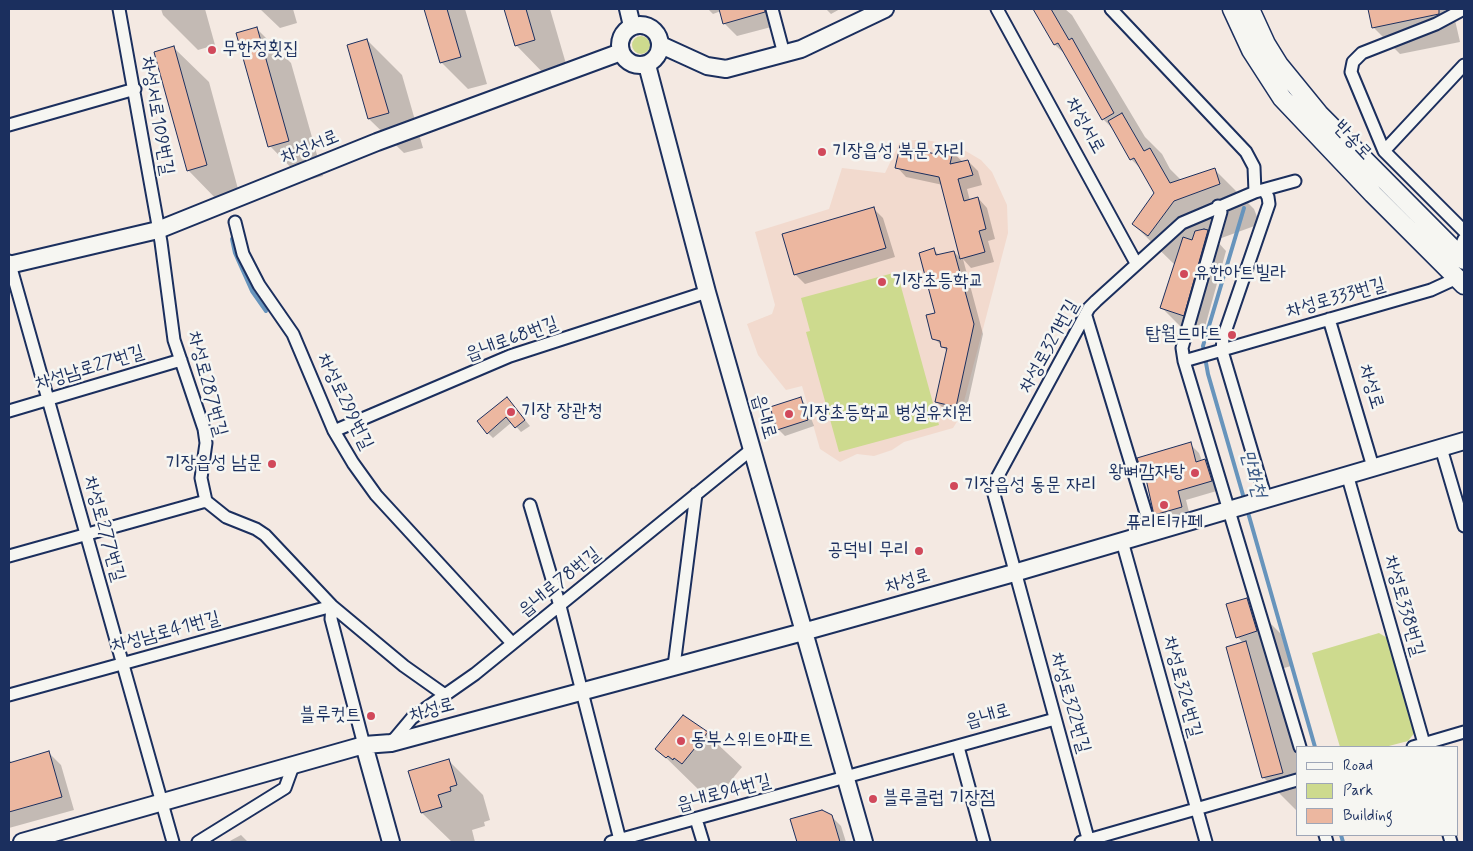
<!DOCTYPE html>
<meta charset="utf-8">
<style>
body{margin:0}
#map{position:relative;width:1473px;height:851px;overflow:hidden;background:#f4e9e2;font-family:Mynerve,sans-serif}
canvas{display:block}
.frame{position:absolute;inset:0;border:10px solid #1b2f5e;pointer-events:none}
.legend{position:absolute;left:1296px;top:746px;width:162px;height:90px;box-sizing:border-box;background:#f6f6f2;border:1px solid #9ea6b7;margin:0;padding:6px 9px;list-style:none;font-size:15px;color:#1b2f5e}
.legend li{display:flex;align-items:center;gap:10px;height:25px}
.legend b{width:25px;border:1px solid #9ea6b7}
</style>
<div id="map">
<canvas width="1473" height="851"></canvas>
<div class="frame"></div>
<ul class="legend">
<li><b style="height:6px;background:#f6f6f2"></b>Road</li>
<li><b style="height:14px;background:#cdda8e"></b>Park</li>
<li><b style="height:14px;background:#ecb7a0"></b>Building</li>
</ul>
</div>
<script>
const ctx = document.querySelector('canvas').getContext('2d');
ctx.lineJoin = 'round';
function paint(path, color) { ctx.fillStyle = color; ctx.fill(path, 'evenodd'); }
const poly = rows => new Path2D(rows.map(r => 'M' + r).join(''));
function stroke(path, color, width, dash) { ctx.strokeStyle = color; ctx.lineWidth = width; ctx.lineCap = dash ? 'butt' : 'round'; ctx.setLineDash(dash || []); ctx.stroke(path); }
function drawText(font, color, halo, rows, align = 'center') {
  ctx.font = font + ' Mynerve,"Poor Story",sans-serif'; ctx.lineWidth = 5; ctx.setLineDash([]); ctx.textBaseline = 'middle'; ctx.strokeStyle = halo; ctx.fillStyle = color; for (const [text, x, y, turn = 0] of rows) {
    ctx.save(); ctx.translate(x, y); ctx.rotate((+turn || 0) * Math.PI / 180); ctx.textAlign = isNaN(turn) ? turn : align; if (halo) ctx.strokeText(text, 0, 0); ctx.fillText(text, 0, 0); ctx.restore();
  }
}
paint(poly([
 [915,140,932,141,964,150,981,160,992,172,1007,205,1008,233,960,417,953,428,904,442,892,450,874,456,857,454,840,462,820,449,802,386,786,390,758,355,747,324,772,314,775,305,755,232,829,209,842,168,885,173,900,142]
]), '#f2dace');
paint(poly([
 '632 45a9 9 0 1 1 18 0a9 9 0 1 1-18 0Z',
 [897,272,939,425,839,452,806,332,810,331,801,298],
 [1379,633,1389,639,1416,731,1408,741,1385,747,1340,747,1312,653]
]), '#cdda8e');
paint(poly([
 [161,9,205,9,215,45,198,50,163,15],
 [260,9,293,9,297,23,280,28],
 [426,9,465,9,487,84,468,89,441,62],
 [505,9,550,9,569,74,550,80,516,45],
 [708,9,770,9,775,26,737,36,724,23,721,11,713,14],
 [826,9,840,9,831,14],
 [1035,9,1065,9,1072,15,1145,137,1162,154,1170,169,1182,181,1214,169,1254,209,1260,224,1216,240,1226,251,1203,334,1181,327,1162,308,1175,265,1133,224,1156,193,1144,172,1131,159,1116,132,1103,119,1067,56,1055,45],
 [1369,9,1444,9,1455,20,1460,42,1400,54,1373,27],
 [256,28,291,63,323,176,304,181,270,146],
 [367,40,402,75,423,148,404,153,369,119],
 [174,48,209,82,241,200,222,205,188,170],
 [952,152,963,162,968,161,978,171,982,185,967,189,970,201,978,198,987,208,995,239,988,241,994,262,971,268,963,259,983,334,965,416,946,411,937,402,947,351,934,338,937,314,934,250,940,256,954,252,962,260,943,185,906,177,897,167],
 [873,208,883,218,895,257,805,284,795,274],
 [800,398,806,405,814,426,785,436,778,429],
 [512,404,530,426,521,432,512,422,493,438,488,433],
 [1190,444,1199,453,1202,461,1205,460,1214,469,1220,490,1186,500,1190,516,1165,524,1156,515,1148,482,1145,479],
 [1246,599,1281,634,1291,666,1274,671,1297,747,1297,811,1264,778,1227,648,1243,643,1238,637],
 [695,723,742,767,717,798,709,792,708,794,703,790,701,792,657,749],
 [48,752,61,765,74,810,9,828,9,759,12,763],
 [448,760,483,795,490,820,484,822,485,826,472,830,475,842,452,842,422,813],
 [831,816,841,826,846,842,798,842,792,820],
 [241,835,248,842,228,842]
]), '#0003');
stroke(poly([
 [1244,208,1203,346,1208,374,1245,502],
 [232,239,235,253,252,291,266,311],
 [1247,509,1315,747],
 [1341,835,1343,842]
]), '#6794bc', 4);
const building = poly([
 [424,9,447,9,461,57,440,63,424,9],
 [504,9,526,9,535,40,515,46,504,9],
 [719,9,765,9,765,12,723,24,719,9],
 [1033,9,1051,9,1069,40,1072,38,1114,113,1102,120,1058,43,1054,45,1033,9],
 [1368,9,1439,9,1439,14,1372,28,1368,9],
 [257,27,289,141,268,147,236,33,257,27],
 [367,39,389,113,368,119,347,45,367,39],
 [174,46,207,165,187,171,154,52,174,46],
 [1122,113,1144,151,1150,148,1170,183,1215,168,1220,184,1174,201,1148,236,1132,224,1154,193,1134,158,1130,160,1108,121,1122,113],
 [900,146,940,155,941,148,953,151,950,164,968,160,973,175,958,179,964,201,978,197,986,229,979,231,985,252,960,259,939,177,895,168,900,146],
 [874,207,886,248,794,275,782,234,874,207],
 [1204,229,1208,230,1184,316,1160,308,1183,237,1192,240,1195,231,1204,229],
 [934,248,936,255,954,251,974,324,956,407,935,402,947,348,941,347,940,341,932,339,926,315,935,313,919,253,934,248],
 [507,397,525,420,515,428,506,417,487,434,477,421,507,397],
 [801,397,808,420,777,430,770,407,801,397],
 [1191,442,1196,462,1205,459,1212,481,1178,491,1182,507,1154,515,1146,479,1144,480,1137,458,1191,442],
 [1247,598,1257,631,1236,638,1226,604,1247,598],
 [1246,641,1283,773,1262,778,1226,647,1246,641],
 [683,715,708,732,682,764,674,758,673,760,668,756,666,758,655,749,683,715],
 [49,751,62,797,9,812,9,763,49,751],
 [449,759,457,785,450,787,451,791,438,795,442,807,421,813,408,771,449,759],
 [822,810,832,815,840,842,797,842,790,819,822,810]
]);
paint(building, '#ecb7a0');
stroke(building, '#1b2f5e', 1);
const street = poly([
 [119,9,161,242,174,340,204,429,206,443,201,478,206,501,226,517,256,529,265,535,332,606,404,666,445,695],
 [772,9,784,54],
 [997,9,1136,263],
 [1111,9,1246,152,1254,167,1255,192],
 [1464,9,1436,24,1362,53,1353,62,1351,72,1384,151,1464,65],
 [9,125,135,89],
 [1384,151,1464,231],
 [1264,190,1268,197,1269,204,1223,338,1222,351,1266,499],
 [1218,206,1221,212,1182,348,1184,361,1300,747],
 [235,222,243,254,259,285,293,334,334,431,353,463,376,495,512,643],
 [1458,253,1464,239],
 [9,261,173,842],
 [1086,316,1152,533],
 [1329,319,1373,467],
 [1184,361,1431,290,1457,278],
 [9,411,181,360],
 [334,431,510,356,707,292],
 [1441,448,1464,526],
 [1347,474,1425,747],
 [530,505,560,606,620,840],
 [1122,541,1206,842],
 [9,556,206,501],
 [674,666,696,494],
 [9,695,332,606,331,619,364,745],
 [391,743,412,718,475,674,752,449],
 [958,747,984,842],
 [1413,747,1464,732],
 [696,819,703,842],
 [1325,835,1327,842],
 [1449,835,1451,842],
 [198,842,285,788,293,766],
 [611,842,1055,719],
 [1081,842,1297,780],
 [1089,842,992,487,1089,308,1096,301,1182,223,1255,192,1295,181]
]);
const secondary = poly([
 [628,9,632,26],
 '620 45a20 20 0 1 1 40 0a20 20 0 1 1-40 0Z',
 [661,45,707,66,726,69,801,49,885,9],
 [647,65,707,292,864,842],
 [9,265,158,230,377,142,621,52],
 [364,745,391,842],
 [22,842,364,745,391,743,803,632,1014,573,1464,441]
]);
const primary = poly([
 [1232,9,1251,50,1282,98,1373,194,1464,285],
 [1250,9,1266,44,1279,65,1319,114,1464,260]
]);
stroke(street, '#1b2f5e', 15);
stroke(secondary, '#1b2f5e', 20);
stroke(primary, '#1b2f5e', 21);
stroke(street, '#f6f6f2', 11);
stroke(secondary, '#f6f6f2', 16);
stroke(primary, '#f6f6f2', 18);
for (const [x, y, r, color] of [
 [212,50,5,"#d1495b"],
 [822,152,5,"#d1495b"],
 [1184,274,5,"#d1495b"],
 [882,282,5,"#d1495b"],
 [1232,335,5,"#d1495b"],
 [511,412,5,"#d1495b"],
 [789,414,5,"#d1495b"],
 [272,464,5,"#d1495b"],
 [1195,473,5,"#d1495b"],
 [954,486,5,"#d1495b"],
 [1164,505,5,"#d1495b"],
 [919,551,5,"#d1495b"],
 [371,716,5,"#d1495b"],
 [681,741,5,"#d1495b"],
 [873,799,5,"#d1495b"]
]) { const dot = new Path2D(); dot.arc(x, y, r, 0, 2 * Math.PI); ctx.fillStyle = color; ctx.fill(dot); stroke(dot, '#f6f6f2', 2); }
drawText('19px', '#1b2f5e', '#f6f6f2', [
 ["무한정횟집",222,50],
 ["기장읍성 북문 자리",832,152],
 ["유한아트빌라",1194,274],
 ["기장초등학교",892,282],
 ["탑월드마트",1222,335,"right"],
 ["기장 장관청",521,412],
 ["기장초등학교 병설유치원",799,414],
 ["기장읍성 남문",262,464,"right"],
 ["왕뼈감자탕",1185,473,"right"],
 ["기장읍성 동문 자리",964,486],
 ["퓨리티카페",1164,524,"center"],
 ["공덕비 무리",909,551,"right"],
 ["블루컷트",361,716,"right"],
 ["동부스위트아파트",691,741],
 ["블루클럽 기장점",883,799]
], 'left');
drawText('19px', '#1b2f5e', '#f6f6f2', [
 ["차성서로109번길",156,116,80],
 ["차성서로",1084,126,61],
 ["반송로",1352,141,47],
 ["차성서로",310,148,-22],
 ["차성로333번길",1336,299,-16],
 ["읍내로68번길",512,340,-20],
 ["차성로321번길",1050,347,-61],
 ["차성남로27번길",90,369,-17],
 ["차성로287번길",206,384,75],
 ["차성로",1370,387,73],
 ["차성로299번길",344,402,64],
 ["읍내로",763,417,74],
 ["차성로277번길",103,529,74],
 ["차성로",908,582,-16],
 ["읍내로78번길",560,583,-39],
 ["차성로338번길",1403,606,74],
 ["차성남로41번길",166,633,-15],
 ["차성로326번길",1181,687,75],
 ["차성로322번길",1069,703,74],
 ["차성로",432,711,-15],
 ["읍내로",988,717,-16],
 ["읍내로94번길",724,794,-15]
]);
drawText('italic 20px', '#3b5985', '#f6f6f2', [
 ["만화천",1252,474,74]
]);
</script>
